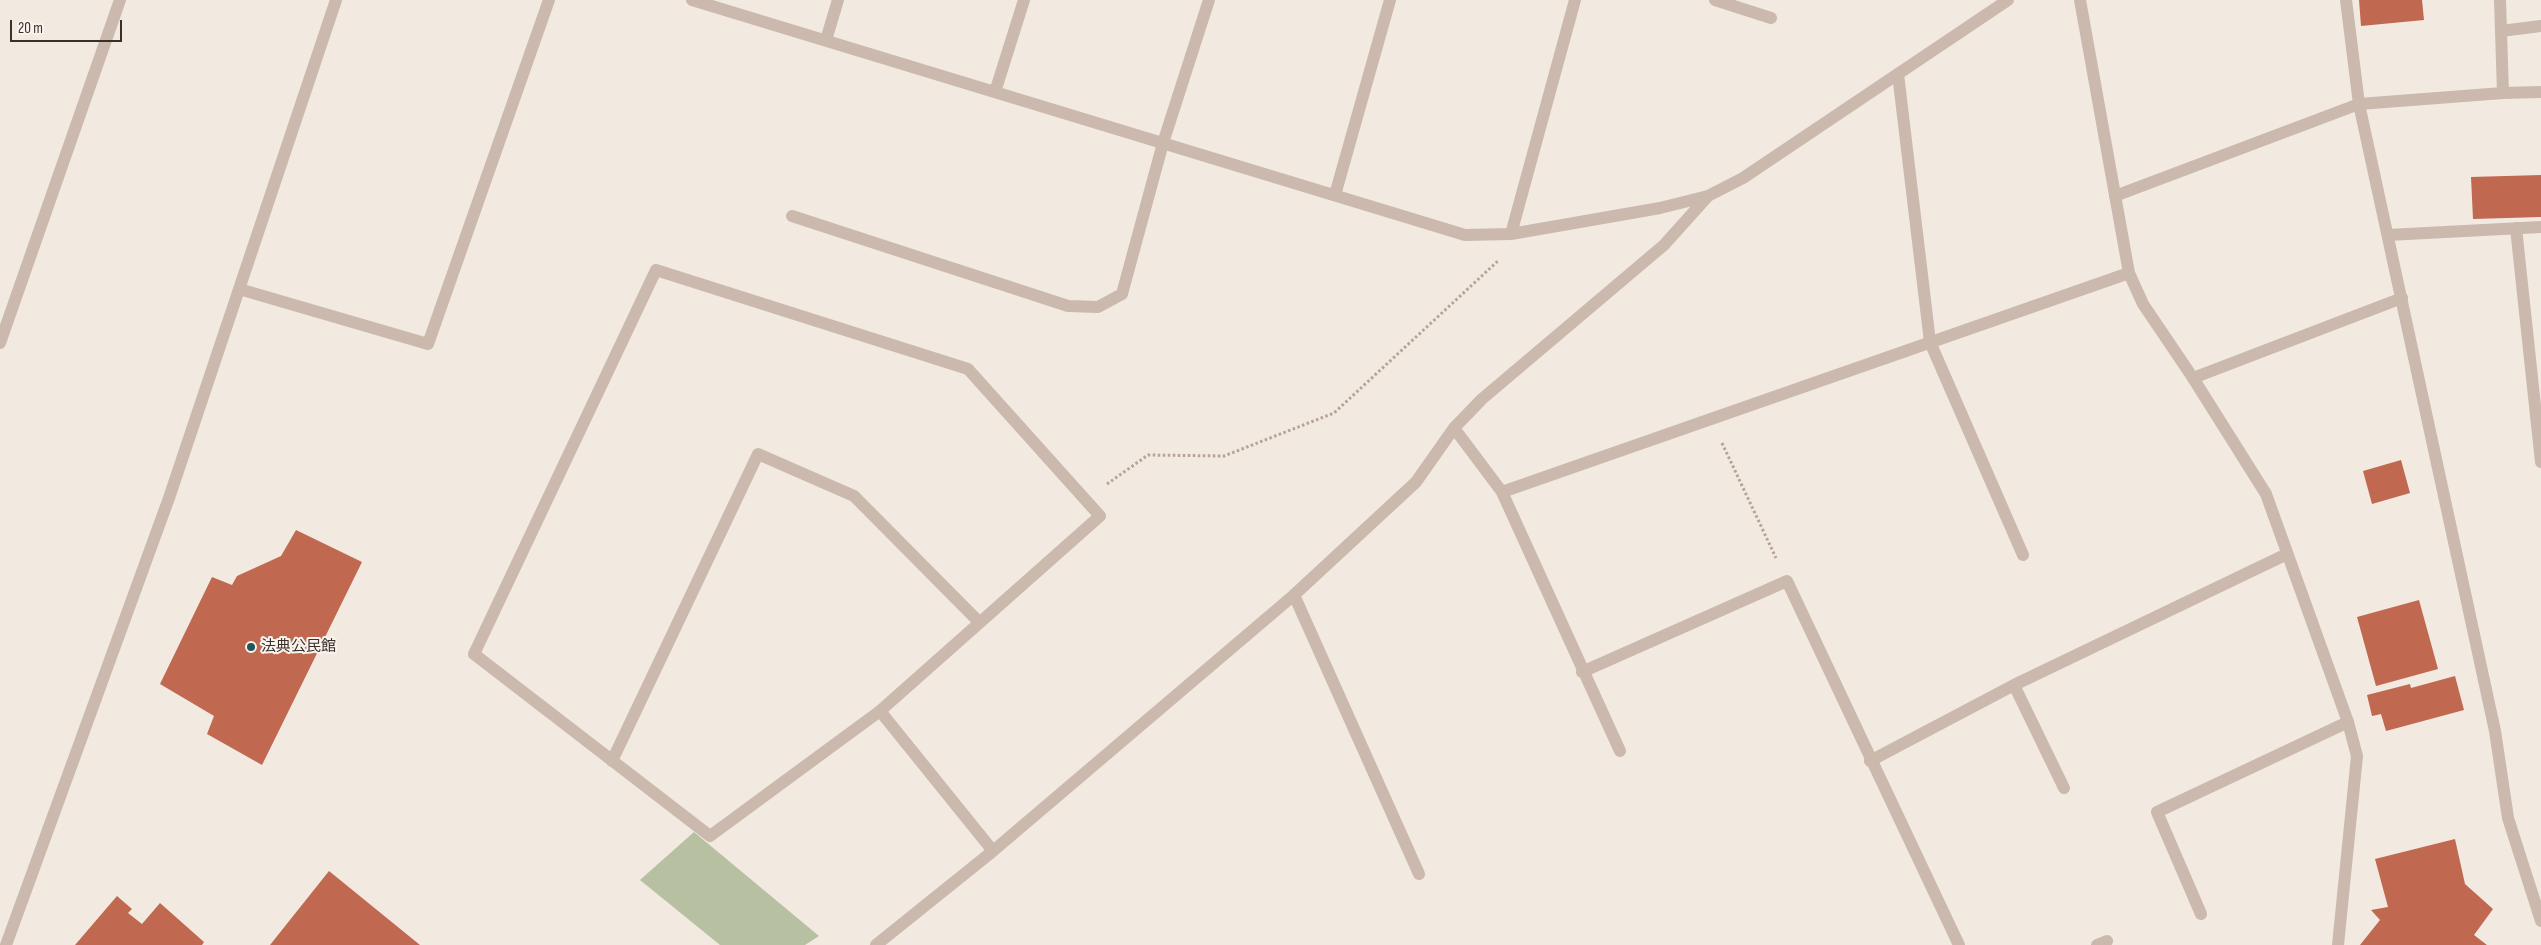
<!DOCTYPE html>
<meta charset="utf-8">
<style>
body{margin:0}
#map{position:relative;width:2541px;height:945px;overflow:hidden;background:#f2e9e0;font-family:"Sofia Sans Condensed",sans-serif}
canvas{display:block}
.scale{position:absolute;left:10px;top:20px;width:112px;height:22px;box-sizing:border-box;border:2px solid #392f2b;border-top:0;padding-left:6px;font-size:15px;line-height:18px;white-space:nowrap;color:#392f2b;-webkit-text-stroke:4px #faf3ed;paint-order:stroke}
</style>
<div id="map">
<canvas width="2541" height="945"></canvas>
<div class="scale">20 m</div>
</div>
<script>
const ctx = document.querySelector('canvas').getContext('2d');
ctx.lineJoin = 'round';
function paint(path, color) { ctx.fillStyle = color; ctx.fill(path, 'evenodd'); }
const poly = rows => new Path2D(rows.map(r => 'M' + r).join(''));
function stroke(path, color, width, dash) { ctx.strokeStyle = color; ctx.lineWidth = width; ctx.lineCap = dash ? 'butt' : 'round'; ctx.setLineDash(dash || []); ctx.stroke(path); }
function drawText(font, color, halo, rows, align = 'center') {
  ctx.font = font + ' "Sofia Sans Condensed","Noto Sans JP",sans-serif'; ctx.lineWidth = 4; ctx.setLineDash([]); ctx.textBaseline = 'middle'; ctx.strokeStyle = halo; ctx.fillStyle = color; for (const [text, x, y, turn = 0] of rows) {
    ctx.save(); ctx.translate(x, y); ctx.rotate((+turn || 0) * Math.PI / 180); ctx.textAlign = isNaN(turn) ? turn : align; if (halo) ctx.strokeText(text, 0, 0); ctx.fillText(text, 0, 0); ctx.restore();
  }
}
paint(poly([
 [694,832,819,936,805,945,720,945,640,880]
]), '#b7c1a1');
paint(poly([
 [2359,0,2422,0,2424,20,2361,26],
 [2541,175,2541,217,2473,219,2471,177],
 [2401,460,2410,493,2372,504,2363,471],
 [296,530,362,562,262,765,207,734,214,716,160,684,212,577,232,585,237,576,281,556],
 [2419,600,2438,669,2376,686,2357,617],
 [2455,676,2464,710,2386,731,2381,714,2372,716,2367,695,2410,684,2411,688],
 [2455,839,2465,884,2493,909,2474,935,2487,945,2360,945,2380,920,2371,910,2388,907,2375,859],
 [329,871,420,945,270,945],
 [117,896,132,909,128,913,142,924,160,903,204,942,202,945,75,945]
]), '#c06850');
stroke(poly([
 [1722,443,1776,558],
 [1107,484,1148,455,1224,456,1334,413,1499,260]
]), '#b6a397', 3, [2.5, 2.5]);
stroke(poly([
 [1715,0,1771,18],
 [2501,31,2541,26],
 [826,40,838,0],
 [1898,74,1930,342,2023,555],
 [2503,93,2541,92],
 [1163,143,1209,0],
 [1335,195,1390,0],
 [2115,196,2359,104,2503,93,2500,0],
 [2516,228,2541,462],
 [2388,235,2541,227],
 [2193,378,2402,298],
 [1294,595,1419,874],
 [2014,685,2287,554],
 [1870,761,2014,685,2064,788],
 [2201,914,2157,812,2348,722],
 [2097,945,2107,941]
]), '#cab9ac', 12);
stroke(poly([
 [692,0,1465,235,1511,234,1660,208,1708,196,1743,178,2008,0],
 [2080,0,2129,273,2143,304,2193,378,2266,494,2348,722,2357,756,2338,945],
 [2346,0,2359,104,2495,731,2508,818,2541,921],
 [995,92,1024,0],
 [792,216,1068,306,1098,307,1122,294,1163,143],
 [1511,234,1575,0],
 [239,289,428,344,549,0],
 [0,343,120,0],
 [1454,428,1502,492,1620,751],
 [1502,492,2129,273],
 [1582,672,1787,581,1959,945],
 [880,711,710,836,474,654,656,270,968,369,1100,516,880,711,993,851],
 [612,761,758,454,854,496,978,621],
 [6,945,169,498,336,0],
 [876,945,993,851,1294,595,1416,482,1454,428,1482,399,1664,245,1708,196]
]), '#cab9ac', 12);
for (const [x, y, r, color] of [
 [251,647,5,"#225759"]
]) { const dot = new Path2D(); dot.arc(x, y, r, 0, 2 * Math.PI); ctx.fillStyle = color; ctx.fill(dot); stroke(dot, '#faf3ed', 2); }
drawText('15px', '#392f2b', '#faf3ed', [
 ["法典公民館",261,647]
], 'left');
</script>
